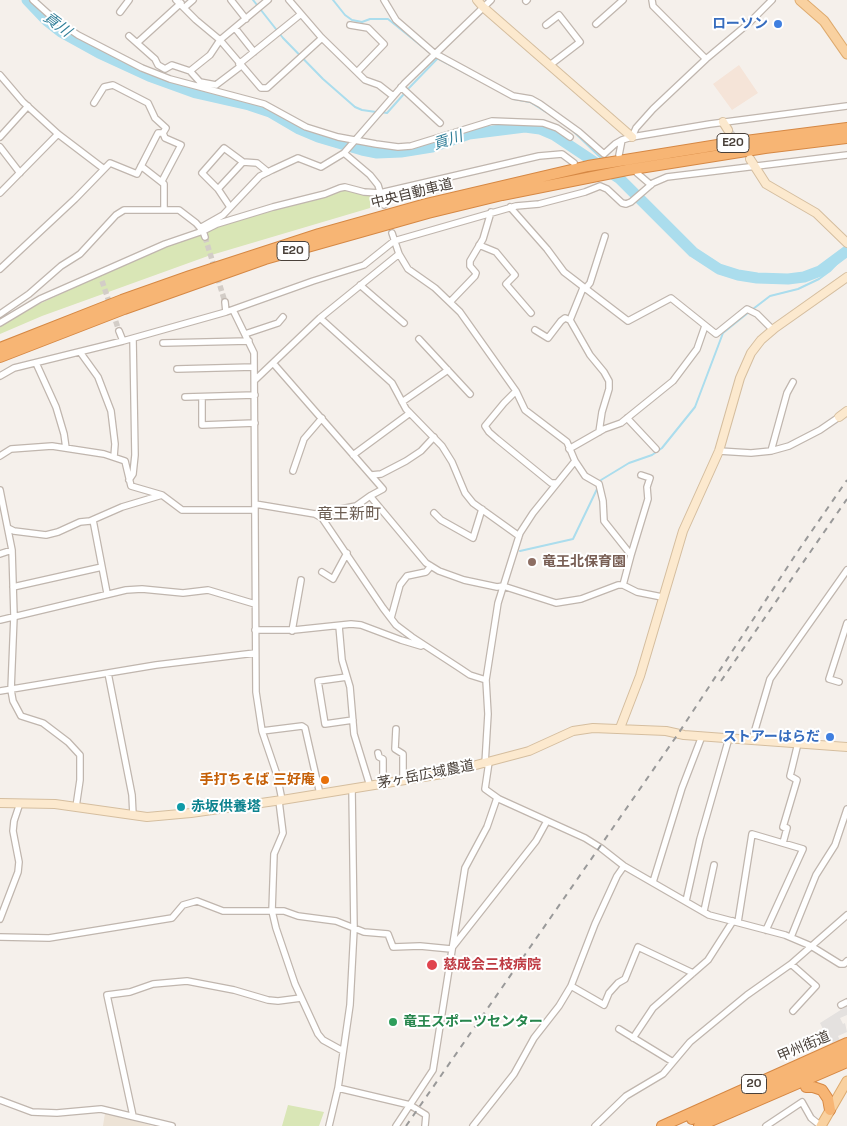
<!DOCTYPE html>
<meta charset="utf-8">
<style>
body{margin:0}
canvas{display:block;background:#f5f0eb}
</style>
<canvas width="847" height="1126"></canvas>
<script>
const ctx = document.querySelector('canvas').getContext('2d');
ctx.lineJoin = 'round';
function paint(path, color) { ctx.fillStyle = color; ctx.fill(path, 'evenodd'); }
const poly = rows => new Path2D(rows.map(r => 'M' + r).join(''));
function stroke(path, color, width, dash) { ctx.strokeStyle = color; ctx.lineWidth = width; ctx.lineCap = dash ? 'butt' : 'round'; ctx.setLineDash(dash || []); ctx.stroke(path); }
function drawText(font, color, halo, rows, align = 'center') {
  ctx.font = font + ' "Space Grotesk","Noto Sans JP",sans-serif'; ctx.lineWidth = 4; ctx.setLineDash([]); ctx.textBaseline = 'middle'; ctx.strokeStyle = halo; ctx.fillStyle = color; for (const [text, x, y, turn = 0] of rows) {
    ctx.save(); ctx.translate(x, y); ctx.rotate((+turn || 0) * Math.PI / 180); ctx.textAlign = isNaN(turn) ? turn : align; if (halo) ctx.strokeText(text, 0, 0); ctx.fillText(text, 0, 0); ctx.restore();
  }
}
paint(poly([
 [739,65,758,93,732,110,713,84]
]), '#f5e4d8');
paint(poly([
 [105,1113,153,1126,103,1126]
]), '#ede3d6');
paint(poly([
 [345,190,370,196,370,208,208,256,42,316,0,334,0,326,39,304,150,253,223,225],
 [288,1105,324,1112,319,1126,282,1126]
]), '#d9e6b6');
paint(poly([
 [847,1006,847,1015,840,1018,843,1024,845,1023,847,1032,838,1036,840,1041,831,1045,820,1023]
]), '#e4e1df');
stroke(poly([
 [253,0,283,38,323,79,355,107,362,110,376,112],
 [333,0,345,15,352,20,362,22,370,19,388,19,429,52],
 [435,57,473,77],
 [409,88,437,59],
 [514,99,530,102,546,112],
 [381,112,387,113,403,95],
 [571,129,603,160],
 [617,175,620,179],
 [753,309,770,296,798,289,819,279,830,271,847,253],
 [600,483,601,480,629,463,652,455,662,448,695,407,723,333,749,312],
 [520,551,573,539,598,487]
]), '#abdded', 2);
stroke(poly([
 [27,0,47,21,61,32,99,53,149,76,196,93,249,105,270,112,299,129,318,137,362,150,377,153,401,152,432,147,469,134,525,127,540,129,554,135,620,179,693,252,719,269,738,275,757,278,788,279,804,277,820,271,847,251]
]), '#abdded', 11);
stroke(poly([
 [205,237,225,302],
 [102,281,119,331]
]), '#d3cdc7', 5.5, [5.5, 3]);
stroke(poly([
 [728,130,740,146]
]), '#d3cdc7', 8, [8, 4]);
const street = poly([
 [33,0,53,18,78,35,142,68,170,79,264,104,306,127,338,137,376,144,398,147,411,146,492,121,543,123,557,128,570,137],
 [176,0,196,20,220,40,261,88,267,88,322,38],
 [231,0,246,19],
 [289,0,321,37,365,80,379,85,393,96],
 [384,0,396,20,434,53,513,96,531,99,540,104,579,132,604,154,615,144,622,140],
 [652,0,653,6,706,59],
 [526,1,527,0],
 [185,7,193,0],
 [120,12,129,0],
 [596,24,623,0],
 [350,25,368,28,384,44,357,72],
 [546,25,559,15,580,42,550,65],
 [235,28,254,52],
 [129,36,155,59,158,65,165,69,172,65,190,71],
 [137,43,181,3],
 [239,64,301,14],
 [241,66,216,85,200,82,190,71,210,55,220,40,268,0],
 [0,75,23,102,58,134,104,169],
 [401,87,440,123],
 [94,103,104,87,113,85,148,103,155,118,166,128,163,133],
 [0,137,28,106],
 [632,137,636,128,653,109,706,59,749,23,772,0],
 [0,147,20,173],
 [344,153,370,175,378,185,384,205],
 [619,155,622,140,632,137,710,124,847,106],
 [141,166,164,184,164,210],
 [637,173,651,185],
 [218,189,243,162],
 [0,193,58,134],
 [230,207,218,189,202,173,224,148,243,162,257,163,268,172],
 [510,207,547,249,564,272,628,321,671,298,716,334,747,309,757,314,773,330],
 [200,228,223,215,260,176,272,170,298,158,321,167,344,153,404,84,491,0],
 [392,233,399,254,408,269,435,288,460,312,516,391,525,410,567,442,575,461,585,476,599,484,603,501,604,521,631,555,623,585],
 [479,245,496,252,515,275,506,284,531,313],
 [0,269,75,199,110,163,137,174,158,133,163,133,165,138,181,145,162,181],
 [360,285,404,323],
 [583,288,570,320,590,355,604,372,609,381,609,389,602,412,599,432],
 [585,289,590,283,605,236],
 [225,302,226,312],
 [450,302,475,276,476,273,470,266,470,261,483,239,491,212],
 [233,310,254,353,256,692,262,731,277,775,282,800],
 [0,314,29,294,61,266,80,254,116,215,124,210,179,210,196,223,203,231,205,237],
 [320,318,392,383,406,409,442,446,452,462,465,493,473,503,519,536],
 [0,323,40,299,165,244,203,231,217,224,273,207,325,194,340,188,345,187,364,192,380,193,539,156,562,154,574,163],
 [535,330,548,338,561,321,565,318,570,320],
 [119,331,123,341],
 [245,334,278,323,283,317],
 [419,339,470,394],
 [163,343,249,341],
 [80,352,98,377,111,411,115,444,114,457],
 [36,363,56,407,64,434,66,448],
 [273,363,383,489,370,496,356,506,315,514],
 [177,369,254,367],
 [0,376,14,368,123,341,226,312,313,281,364,265,394,241,516,206,539,204,585,192,600,186,607,189,622,203,626,204,631,202,653,183,667,177,847,155],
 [255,380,320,318,399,254],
 [516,391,504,403,485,426,489,432,497,439,551,483,557,483],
 [185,397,255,395],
 [202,397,202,425,255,423],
 [402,402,448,370],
 [627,418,656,449],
 [569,449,604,429,621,423,673,381,697,349,705,326],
 [719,451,751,453,771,451,789,446,820,430,839,417],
 [771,451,787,393,793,382],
 [353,455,410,413],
 [0,456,11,449,52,446,104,454,125,461,131,486,162,495,182,510,255,510],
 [293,471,304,439,322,418],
 [371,475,381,474,406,461,421,451,434,437],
 [129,480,133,474,135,455,133,339],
 [0,490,12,550,14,616,11,690,13,701,21,716,43,723,68,742,80,755,80,780,76,807],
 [370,496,426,563,439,571,464,580,497,587,503,586,556,603,581,599,618,585,623,585,637,592,662,597],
 [255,504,315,514,322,518,383,608,396,625,412,637,458,667,470,675,486,680],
 [434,513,441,520,473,538,482,509],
 [93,520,107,593],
 [8,528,14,531,46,535,58,532,80,522,90,521,122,507,162,495],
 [0,554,12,550],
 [631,555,648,499,647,487,650,478,641,475],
 [322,572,333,579,347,553],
 [13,587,102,567],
 [391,618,400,585,407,576,426,572,431,566],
 [0,620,126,590,142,589,183,593,208,590,255,604],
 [339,626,342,660,350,687,354,734,370,786],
 [255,630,294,630,351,624,361,625,401,640,421,646],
 [292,631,301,580],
 [108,673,132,795,133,815],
 [347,677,318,681,325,724,353,720],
 [839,682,829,679,847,623],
 [0,691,156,665,255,653],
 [396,729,395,749,403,754,403,780],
 [262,731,302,726,305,728,320,794],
 [752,740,770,679,847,570],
 [378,753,379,757,383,759,383,784],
 [489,762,485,789,499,799,585,838,601,848,624,866,709,915,785,935,811,946,840,964,844,964,847,961],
 [485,764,488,714,486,680,498,603,520,533,533,513,575,461],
 [279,801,283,833,274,854,272,911,276,928,295,984,318,1034,323,1040,343,1051],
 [783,843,787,828,783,827,797,780,790,776,798,743],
 [653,882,682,788,702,736],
 [686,901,700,839,729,738],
 [704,911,714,865],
 [0,919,18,872,19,862,13,831,14,821,20,803],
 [738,922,752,834,803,849,766,930],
 [0,937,49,938,172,918,183,905,197,901,223,911,284,911,298,916,336,921,364,932,388,934,393,947,420,946,451,949,536,841,547,821],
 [791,937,816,875,835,845,847,809],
 [791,964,816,986,793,1011],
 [571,986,604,1005,609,993,618,983,625,979,638,947,693,973],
 [841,1005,847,1002],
 [619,1029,673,1062],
 [633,1038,653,1008,708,960,733,921],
 [338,1088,410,1105,426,1115,425,1126],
 [0,1100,32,1112,57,1113,101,1109,172,1126],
 [133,1116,107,995,130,992,153,984,187,981,234,990,268,1000,278,1001,301,998],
 [329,1126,338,1088,350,1005,354,929,352,789],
 [396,1126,433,1070,465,868,487,827,497,798],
 [473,1126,514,1074,534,1038,559,1006,571,986,595,924,617,876,624,866],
 [595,1126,626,1096,663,1074,690,1042,747,995,791,964,847,915],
 [766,1126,802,1102,811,1118,821,1126]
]);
const secondary = poly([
 [477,0,483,7,632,137],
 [723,122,728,130],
 [750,159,766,184,816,213,847,243],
 [839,417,847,411],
 [620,728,640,676,683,531,719,451,740,378,751,353,761,340,775,328,847,277],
 [0,803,55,804,147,817,191,813,282,800,442,774,529,751,573,731,593,728,666,731,684,735,847,747]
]);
const primary = poly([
 [800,0,824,21,847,54],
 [821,1126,847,1081]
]);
const highway = poly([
 [0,348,122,300,190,276,319,234,426,204,588,166,730,143,847,128],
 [0,357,124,309,265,259,428,213,502,195,627,170,765,148,847,138],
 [806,1087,813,1087,822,1090,828,1099,830,1110],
 [692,1119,847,1052],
 [662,1126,847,1043],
 [699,1126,847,1062]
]);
stroke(street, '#c0b6ae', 8);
stroke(secondary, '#d5be9f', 10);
stroke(primary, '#deab6f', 11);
stroke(highway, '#d68844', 12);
stroke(street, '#fff', 5.5);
stroke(secondary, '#fce9ce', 8);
stroke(primary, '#f9d1a0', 9);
stroke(highway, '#f7b574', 10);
stroke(poly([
 [721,681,847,499],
 [406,1126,678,734,798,551,847,480]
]), '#999', 2, [6, 6]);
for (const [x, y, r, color] of [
 [778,24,5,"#3f7fe0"],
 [532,562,5,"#8d6e63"],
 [830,737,5,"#3f7fe0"],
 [325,780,5,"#e8710a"],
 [181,807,5,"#0f9aa8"],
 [432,965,6,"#e0444e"],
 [393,1022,5,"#2e9e5b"]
]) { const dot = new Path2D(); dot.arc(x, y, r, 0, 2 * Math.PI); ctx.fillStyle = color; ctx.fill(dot); stroke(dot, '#fff', 2); }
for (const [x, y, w] of [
 [733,143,32],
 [293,251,32],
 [754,1084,25]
]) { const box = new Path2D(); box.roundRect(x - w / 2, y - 9.5, w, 19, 4); ctx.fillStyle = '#fff'; ctx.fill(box); stroke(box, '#494039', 1); }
drawText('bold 12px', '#494039', null, [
 ["E20",733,143],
 ["E20",293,251],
 ["20",754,1084]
]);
drawText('bold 14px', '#366cbe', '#fff', [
 ["ローソン",768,24],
 ["ストアーはらだ",820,737]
], 'right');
drawText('14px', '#494039', '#fff', [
 ["中央自動車道",412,194,-14],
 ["茅ヶ岳広域農道",426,775,-11],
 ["甲州街道",804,1047,-23]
]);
drawText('bold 14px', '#785e54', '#fff', [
 ["竜王北保育園",542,562]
], 'left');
drawText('bold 14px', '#c56008', '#fff', [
 ["手打ちそば 三好庵",315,780]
], 'right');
drawText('bold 14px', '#0d838f', '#fff', [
 ["赤坂供養塔",191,807]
], 'left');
drawText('bold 14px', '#be3a42', '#fff', [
 ["慈成会三枝病院",443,965]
], 'left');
drawText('bold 14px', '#27864d', '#fff', [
 ["竜王スポーツセンター",403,1022]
], 'left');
drawText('italic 15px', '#307e98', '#fff', [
 ["貢川",57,25,37],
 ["貢川",448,141,-18]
]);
drawText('16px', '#6b5c51', '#fff', [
 ["竜王新町",349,515]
]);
</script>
